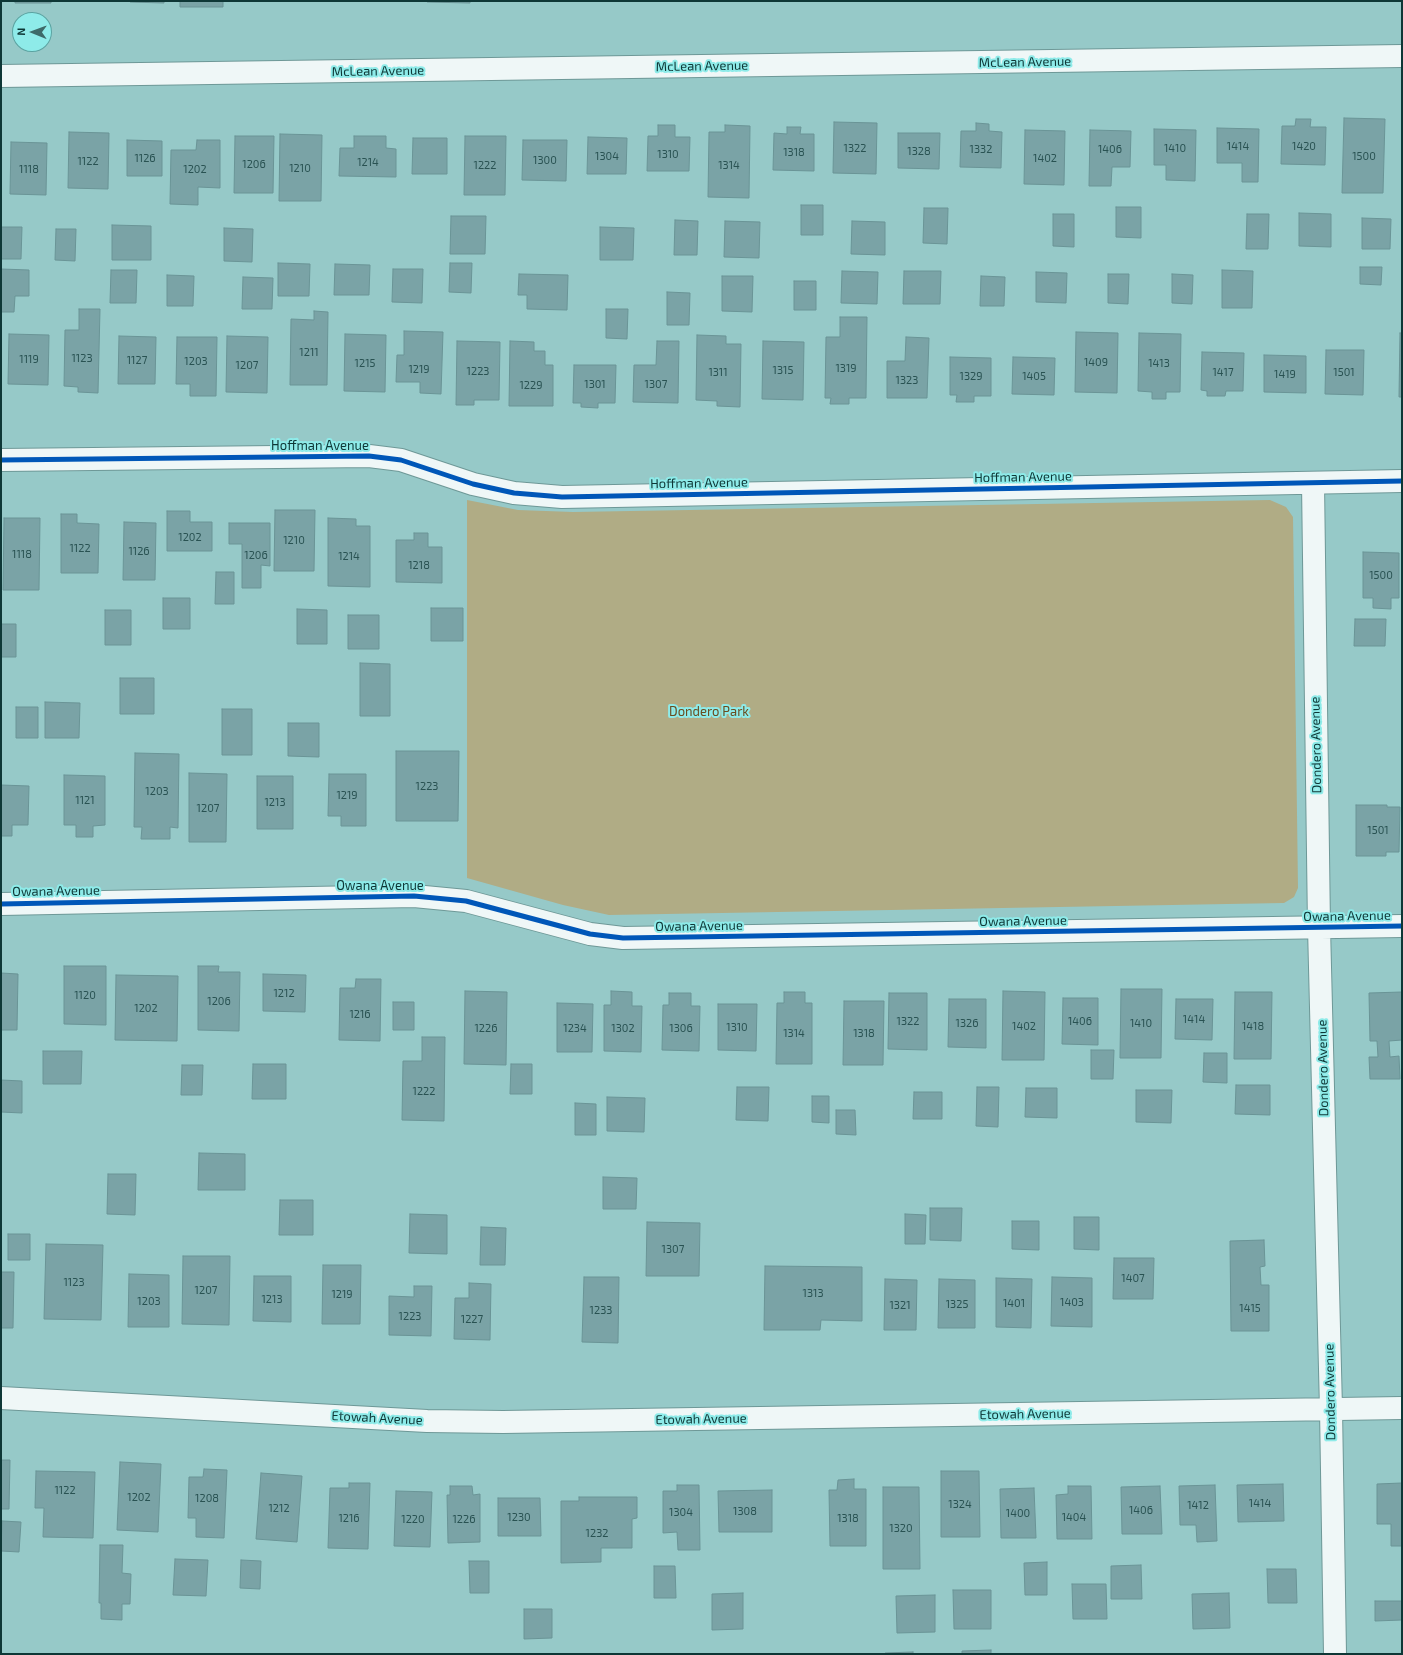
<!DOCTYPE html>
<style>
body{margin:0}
#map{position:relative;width:1403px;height:1655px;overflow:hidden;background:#96c9c8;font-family:"Exo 2",sans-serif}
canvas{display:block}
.frame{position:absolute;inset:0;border:2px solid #0e3736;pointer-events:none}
.north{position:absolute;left:12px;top:12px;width:40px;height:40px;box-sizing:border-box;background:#8eebe9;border:1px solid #5ba3a1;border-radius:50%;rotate:271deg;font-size:11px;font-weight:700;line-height:16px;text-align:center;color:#0e3736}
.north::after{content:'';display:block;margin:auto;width:14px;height:18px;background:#3e6a69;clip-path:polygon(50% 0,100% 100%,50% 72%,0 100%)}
</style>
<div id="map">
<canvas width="1403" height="1655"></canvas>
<div class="frame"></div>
<div class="north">N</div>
</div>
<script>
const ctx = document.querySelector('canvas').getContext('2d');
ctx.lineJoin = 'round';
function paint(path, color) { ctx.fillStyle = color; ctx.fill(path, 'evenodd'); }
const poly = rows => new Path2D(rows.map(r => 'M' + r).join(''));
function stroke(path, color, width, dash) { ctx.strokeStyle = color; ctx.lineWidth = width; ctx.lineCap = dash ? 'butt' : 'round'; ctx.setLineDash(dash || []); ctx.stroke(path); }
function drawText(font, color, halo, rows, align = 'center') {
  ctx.font = font + ' "Exo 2",sans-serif'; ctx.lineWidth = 4; ctx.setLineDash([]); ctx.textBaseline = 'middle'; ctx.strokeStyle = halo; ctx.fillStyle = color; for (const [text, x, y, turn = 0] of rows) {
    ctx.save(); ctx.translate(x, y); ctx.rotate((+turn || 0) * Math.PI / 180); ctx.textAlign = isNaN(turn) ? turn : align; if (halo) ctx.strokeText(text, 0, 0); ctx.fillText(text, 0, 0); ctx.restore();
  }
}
paint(poly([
 [467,500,518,510,573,512,1270,500,1286,507,1293,517,1298,888,1294,897,1284,903,609,915,563,905,467,878]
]), '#b0ac85');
const building = poly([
 [15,1,51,1,51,3,15,3,15,1],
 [130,1,164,1,164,3,130,2,130,1],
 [180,1,223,1,223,7,180,7,180,1],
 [427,1,470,1,470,3,427,2,427,1],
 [1344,118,1385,119,1383,193,1342,193,1344,118],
 [1296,119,1311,119,1310,127,1326,127,1325,165,1281,164,1282,126,1295,126,1296,119],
 [834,122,877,123,876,174,833,173,834,122],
 [976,123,989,124,989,131,1002,132,1001,168,960,167,961,131,976,131,976,123],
 [658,125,675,125,675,137,690,137,689,171,647,171,648,136,658,136,658,125],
 [725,125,750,126,749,198,708,197,709,132,725,132,725,125],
 [787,127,801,127,800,134,814,134,814,171,773,170,774,133,787,134,787,127],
 [1217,128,1259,129,1258,182,1242,182,1242,163,1217,163,1217,128],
 [1154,129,1196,130,1195,181,1166,180,1166,165,1154,165,1154,129],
 [1025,130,1065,131,1064,185,1024,184,1025,130],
 [1090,130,1131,131,1130,167,1112,167,1111,186,1089,186,1090,130],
 [69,132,109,133,108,189,68,188,69,132],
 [898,133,940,133,939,169,898,168,898,133],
 [280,134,322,135,321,201,279,201,280,134],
 [235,136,274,136,273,193,234,193,235,136],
 [354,136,386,136,386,148,396,149,396,177,339,176,340,148,354,148,354,136],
 [465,136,506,136,505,195,464,195,465,136],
 [588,137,627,138,626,174,587,174,588,137],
 [413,138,447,138,447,174,412,174,413,138],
 [127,140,162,141,162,176,127,176,127,140],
 [197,140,220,140,220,188,198,187,198,205,170,204,171,150,196,150,197,140],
 [523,140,567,140,566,181,522,180,523,140],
 [11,142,47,143,46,195,10,194,11,142],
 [801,205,823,205,823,235,801,235,801,205],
 [1116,207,1141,207,1141,238,1116,237,1116,207],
 [924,208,948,208,947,244,923,243,924,208],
 [1299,213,1331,214,1331,247,1299,246,1299,213],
 [1053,214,1074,214,1074,247,1053,246,1053,214],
 [1247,214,1269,214,1268,249,1246,249,1247,214],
 [451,216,486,216,485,254,450,254,451,216],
 [1362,218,1391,219,1390,249,1362,249,1362,218],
 [675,220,698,221,697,255,674,255,675,220],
 [725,221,760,222,759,258,724,257,725,221],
 [852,221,885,222,885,255,851,254,852,221],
 [112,225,151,226,151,260,112,260,112,225],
 [1,227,22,227,21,259,1,259,1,227],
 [600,227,634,228,633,260,600,260,600,227],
 [224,228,253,229,252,262,224,261,224,228],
 [56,229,76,229,75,261,55,260,56,229],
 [278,263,310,264,309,296,278,296,278,263],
 [450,263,472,263,471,293,449,292,450,263],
 [335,264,370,265,369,295,334,295,335,264],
 [1360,267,1382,267,1381,285,1360,284,1360,267],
 [1,269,29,270,29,296,15,296,14,312,1,312,1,269],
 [393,269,423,269,422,303,392,302,393,269],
 [111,270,137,270,136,303,110,303,111,270],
 [1222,270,1253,271,1252,308,1222,308,1222,270],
 [842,271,878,272,877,304,841,303,842,271],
 [904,271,941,271,940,304,903,304,904,271],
 [1036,272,1067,273,1066,303,1036,302,1036,272],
 [519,274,568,275,567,310,527,309,527,295,518,295,519,274],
 [1108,274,1129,274,1128,304,1108,303,1108,274],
 [1172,274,1193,275,1192,304,1172,303,1172,274],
 [167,275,194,276,193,306,167,306,167,275],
 [722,276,753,276,752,312,722,311,722,276],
 [981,276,1005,277,1004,306,980,306,981,276],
 [243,277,273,278,272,309,242,309,243,277],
 [794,281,816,281,816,310,794,310,794,281],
 [667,292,690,293,689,325,667,325,667,292],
 [79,309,100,309,98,393,78,392,78,387,64,386,65,330,79,330,79,309],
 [606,309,628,309,627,339,606,338,606,309],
 [314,311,328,312,327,385,290,385,291,319,314,320,314,311],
 [840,317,867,317,866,398,849,398,849,404,830,404,831,398,825,398,826,337,840,337,840,317],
 [404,331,443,332,441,394,420,393,420,382,396,382,397,355,404,355,404,331],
 [1076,332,1118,333,1117,393,1075,392,1076,332],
 [1139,333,1181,334,1180,392,1166,392,1166,399,1152,399,1152,392,1138,391,1139,333],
 [1400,333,1402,333,1402,397,1399,397,1400,333],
 [9,334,49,335,48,385,8,384,9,334],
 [345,334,386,335,385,392,344,391,345,334],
 [697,335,726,336,726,344,741,344,740,407,717,406,717,401,696,400,697,335],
 [119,336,156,337,155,384,118,384,119,336],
 [227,336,268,337,267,393,226,392,227,336],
 [177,337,217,337,216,396,190,396,190,384,176,384,177,337],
 [906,337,929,338,927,398,887,398,887,361,905,361,906,337],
 [457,341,500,342,499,400,474,400,474,405,456,405,457,341],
 [510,341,534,342,534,351,545,351,545,365,553,365,553,406,509,406,510,341],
 [657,341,679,341,678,403,633,402,634,365,656,365,657,341],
 [763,341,804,342,803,400,762,399,763,341],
 [1326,350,1364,350,1363,395,1325,394,1326,350],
 [1202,352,1244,353,1243,391,1226,391,1225,396,1207,396,1207,391,1201,390,1202,352],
 [1264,355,1306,356,1306,393,1264,392,1264,355],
 [950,357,991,358,991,396,974,396,974,402,956,402,957,395,950,395,950,357],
 [1013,357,1055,358,1054,395,1012,394,1013,357],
 [574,365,616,365,615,403,598,403,598,408,581,407,581,403,573,403,574,365],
 [275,510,315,510,314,571,274,571,275,510],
 [167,511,190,511,190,522,212,522,212,551,167,551,167,511],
 [61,514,77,514,77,523,99,524,98,573,61,573,61,514],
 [4,518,40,518,39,590,3,590,4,518],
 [328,518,356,519,356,526,370,526,370,587,328,586,328,518],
 [124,522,156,523,155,580,123,580,124,522],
 [229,523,270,523,270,566,261,565,261,588,242,588,242,544,229,544,229,523],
 [414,533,428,533,428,547,442,547,442,583,396,582,396,540,414,540,414,533],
 [1363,552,1399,553,1399,598,1391,598,1391,609,1373,608,1373,598,1363,598,1363,552],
 [216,572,234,572,234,604,215,604,216,572],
 [163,598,190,598,190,629,163,629,163,598],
 [431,608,463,608,463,641,431,641,431,608],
 [297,609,327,610,327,644,297,644,297,609],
 [105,610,131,610,131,645,105,645,105,610],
 [348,615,379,615,379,649,348,649,348,615],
 [1355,619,1386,619,1385,646,1354,646,1355,619],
 [1,624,16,624,16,657,1,657,1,624],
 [360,663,390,664,390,716,360,716,360,663],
 [120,678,154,678,154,714,120,714,120,678],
 [45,702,80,703,79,738,45,738,45,702],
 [16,707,38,707,38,738,16,738,16,707],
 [222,709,252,709,252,755,222,755,222,709],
 [288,723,319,723,319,757,288,756,288,723],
 [396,751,459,751,458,821,396,821,396,751],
 [135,753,179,754,178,828,170,827,170,839,141,839,142,827,134,827,135,753],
 [189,773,227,774,226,842,189,842,189,773],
 [329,774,366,774,366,826,341,826,341,816,328,816,329,774],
 [64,775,105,776,105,825,93,826,93,837,76,837,76,825,64,825,64,775],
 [257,776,293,776,293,829,257,829,257,776],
 [1,785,29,786,28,825,12,825,12,836,1,836,1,785],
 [1356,805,1387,805,1387,807,1400,807,1399,852,1386,852,1386,856,1356,856,1356,805],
 [64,966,106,966,106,1025,64,1024,64,966],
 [198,966,219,966,218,972,240,972,239,1031,198,1030,198,966],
 [1,973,18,974,17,1030,1,1030,1,973],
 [263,974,306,975,305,1012,263,1011,263,974],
 [116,975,178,976,177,1041,115,1040,116,975],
 [356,979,381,979,380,1041,339,1040,340,988,355,988,356,979],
 [1121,989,1162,989,1161,1058,1120,1058,1121,989],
 [465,991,507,992,506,1065,464,1064,465,991],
 [611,991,632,992,632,1006,642,1006,641,1052,604,1051,604,1005,611,1005,611,991],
 [1003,991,1045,992,1044,1060,1002,1060,1003,991],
 [784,992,805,992,805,1003,812,1003,812,1064,776,1064,777,1003,784,1003,784,992],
 [1235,992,1272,992,1271,1059,1234,1059,1235,992],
 [1402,992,1402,1040,1389,1041,1390,1057,1399,1056,1400,1079,1370,1079,1369,1057,1378,1057,1377,1041,1370,1041,1369,993,1402,992],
 [669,993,691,993,691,1006,700,1006,699,1051,662,1050,663,1005,669,1005,669,993],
 [889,993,927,993,927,1050,888,1049,889,993],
 [1063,998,1098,998,1098,1045,1062,1044,1063,998],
 [949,999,986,999,986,1048,948,1047,949,999],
 [1176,999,1213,999,1212,1040,1175,1039,1176,999],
 [844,1001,884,1001,883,1065,843,1065,844,1001],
 [393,1002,414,1002,414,1030,393,1030,393,1002],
 [557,1003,593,1004,592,1052,557,1052,557,1003],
 [718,1004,757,1004,756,1051,718,1050,718,1004],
 [422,1037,445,1037,444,1121,402,1120,403,1061,422,1061,422,1037],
 [1091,1050,1114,1050,1113,1079,1091,1079,1091,1050],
 [43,1051,82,1051,81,1084,43,1084,43,1051],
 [1204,1053,1227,1053,1227,1083,1203,1082,1204,1053],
 [253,1064,286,1064,286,1099,252,1099,253,1064],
 [511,1064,532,1064,532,1094,510,1094,511,1064],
 [182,1065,203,1065,202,1095,181,1095,182,1065],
 [1,1080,22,1081,22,1113,1,1112,1,1080],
 [1236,1085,1270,1085,1270,1115,1235,1114,1236,1085],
 [737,1087,769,1087,768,1121,736,1120,737,1087],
 [977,1087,999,1087,998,1127,976,1126,977,1087],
 [1026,1088,1057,1088,1057,1118,1025,1117,1026,1088],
 [1136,1090,1172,1090,1171,1123,1136,1122,1136,1090],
 [914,1092,942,1092,942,1119,913,1119,914,1092],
 [812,1096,829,1096,829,1123,812,1122,812,1096],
 [607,1097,645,1098,644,1132,607,1131,607,1097],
 [575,1103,596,1104,596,1135,575,1135,575,1103],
 [836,1110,855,1110,856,1135,836,1134,836,1110],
 [199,1153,245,1154,245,1190,198,1190,199,1153],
 [108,1174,136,1174,135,1215,107,1214,108,1174],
 [603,1177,637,1178,636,1209,603,1209,603,1177],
 [280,1200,313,1200,313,1235,279,1235,280,1200],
 [930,1208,962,1208,961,1241,930,1240,930,1208],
 [410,1214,447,1215,447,1254,409,1253,410,1214],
 [905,1214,926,1215,925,1244,905,1244,905,1214],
 [1074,1217,1099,1217,1099,1250,1074,1249,1074,1217],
 [1012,1221,1039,1221,1039,1250,1012,1249,1012,1221],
 [647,1222,700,1223,699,1276,646,1276,647,1222],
 [481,1227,506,1228,505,1265,480,1265,481,1227],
 [8,1234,30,1234,30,1260,8,1260,8,1234],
 [1264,1240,1265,1266,1260,1267,1261,1285,1269,1285,1269,1331,1231,1331,1230,1241,1264,1240],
 [46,1244,103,1245,101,1320,44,1319,46,1244],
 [183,1256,230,1256,229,1325,182,1324,183,1256],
 [1114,1258,1154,1258,1153,1299,1113,1299,1114,1258],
 [323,1265,361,1265,360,1324,322,1324,323,1265],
 [765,1266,862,1267,862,1321,821,1320,820,1330,764,1330,765,1266],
 [1,1272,14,1272,13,1328,1,1328,1,1272],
 [129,1274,169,1275,169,1327,128,1327,129,1274],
 [254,1276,291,1276,291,1322,253,1321,254,1276],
 [584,1277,619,1277,618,1343,582,1342,584,1277],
 [1052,1277,1092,1278,1092,1327,1051,1326,1052,1277],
 [996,1278,1032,1279,1031,1328,996,1327,996,1278],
 [885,1279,917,1280,916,1330,884,1330,885,1279],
 [939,1279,975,1280,975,1328,938,1328,939,1279],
 [469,1283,491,1284,490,1340,454,1339,455,1298,469,1298,469,1283],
 [414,1286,432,1286,431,1336,389,1335,389,1296,414,1297,414,1286],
 [1,1460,10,1460,9,1509,1,1509,1,1460],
 [120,1462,161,1464,158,1532,117,1530,120,1462],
 [204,1469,227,1470,224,1538,196,1537,196,1518,188,1518,189,1477,203,1477,204,1469],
 [36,1471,95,1472,93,1538,43,1537,44,1508,35,1508,36,1471],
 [941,1471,979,1471,980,1537,941,1537,941,1471],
 [261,1473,302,1476,297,1542,256,1539,261,1473],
 [854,1479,854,1489,866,1489,866,1546,830,1546,829,1490,837,1490,838,1480,854,1479],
 [349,1483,370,1483,368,1549,328,1548,330,1488,349,1488,349,1483],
 [1402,1483,1402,1546,1391,1546,1391,1524,1377,1524,1377,1484,1402,1483],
 [1283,1484,1284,1521,1238,1522,1237,1485,1283,1484],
 [677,1485,699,1485,700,1550,678,1550,677,1532,663,1533,663,1491,677,1491,677,1485],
 [1215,1485,1217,1541,1197,1542,1196,1525,1180,1525,1179,1486,1215,1485],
 [450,1486,472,1486,473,1495,480,1494,480,1542,448,1543,447,1495,450,1495,450,1486],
 [1068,1486,1091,1486,1092,1539,1057,1539,1056,1495,1068,1494,1068,1486],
 [1160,1486,1162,1534,1122,1534,1121,1487,1160,1486],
 [883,1487,919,1487,920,1569,883,1569,883,1487],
 [1034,1488,1036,1538,1001,1538,1000,1489,1034,1488],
 [772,1490,772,1532,719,1532,718,1491,772,1490],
 [396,1491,432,1492,430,1547,394,1546,396,1491],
 [579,1497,637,1497,637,1518,632,1519,632,1548,601,1548,601,1562,561,1563,561,1501,579,1501,579,1497],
 [498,1498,540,1498,541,1536,498,1536,498,1498],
 [2,1521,21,1522,19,1552,1,1551,2,1521],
 [100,1545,123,1545,122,1573,131,1574,130,1604,122,1604,122,1620,101,1619,101,1603,99,1603,100,1545],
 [175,1559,208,1560,206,1596,173,1595,175,1559],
 [241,1560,261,1561,260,1589,240,1588,241,1560],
 [469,1561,489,1561,489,1593,470,1593,469,1561],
 [1047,1562,1047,1595,1025,1595,1024,1563,1047,1562],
 [1141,1565,1142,1599,1111,1599,1111,1566,1141,1565],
 [654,1566,675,1566,676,1598,654,1598,654,1566],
 [1267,1569,1296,1569,1297,1603,1268,1603,1267,1569],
 [1072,1584,1106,1584,1107,1619,1073,1619,1072,1584],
 [953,1590,991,1590,991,1629,954,1629,953,1590],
 [743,1593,743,1629,712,1630,712,1594,743,1593],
 [1229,1593,1230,1628,1193,1629,1192,1594,1229,1593],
 [935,1595,935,1632,897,1633,896,1596,935,1595],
 [1375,1601,1402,1601,1402,1620,1375,1621,1375,1601],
 [524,1609,552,1609,552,1638,524,1639,524,1609],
 [991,1650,991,1654,962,1654,962,1651,991,1650],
 [913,1652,913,1654,885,1654,885,1653,913,1652]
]);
paint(building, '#7aa3a6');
stroke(building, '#6a9496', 1);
const street = poly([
 [1,76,1402,56],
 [1,460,369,456,401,460,473,484,514,493,562,497,1402,481],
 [1313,483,1319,927,1331,1409,1335,1654],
 [1,904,414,896,466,901,590,934,623,938,1402,926],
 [1,1398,427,1421,503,1422,1402,1408]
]);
stroke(street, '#6e9897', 24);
stroke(street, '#eff7f7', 22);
stroke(poly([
 [1,460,369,456,401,460,473,484,514,493,562,497,1402,481],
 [1,904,414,896,466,901,590,934,623,938,1402,926]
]), '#0057b8', 5);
drawText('11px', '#295252', null, [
 ["1414",1238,146],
 ["1420",1304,146],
 ["1322",855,148],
 ["1410",1175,148],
 ["1332",981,149],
 ["1406",1110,149],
 ["1328",919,151],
 ["1318",794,152],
 ["1310",668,154],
 ["1304",607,156],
 ["1500",1364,156],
 ["1126",145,158],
 ["1402",1045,158],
 ["1300",545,160],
 ["1122",88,161],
 ["1214",368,162],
 ["1206",254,164],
 ["1222",485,165],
 ["1314",729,165],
 ["1210",300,168],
 ["1118",29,169],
 ["1202",195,169],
 ["1211",309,352],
 ["1123",82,358],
 ["1119",29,359],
 ["1127",137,360],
 ["1203",196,361],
 ["1409",1096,362],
 ["1215",365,363],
 ["1413",1159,363],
 ["1207",247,365],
 ["1319",846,368],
 ["1219",419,369],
 ["1315",783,370],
 ["1223",478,371],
 ["1311",718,372],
 ["1417",1223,372],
 ["1501",1344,372],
 ["1419",1285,374],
 ["1329",971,376],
 ["1405",1034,376],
 ["1323",907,380],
 ["1301",595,384],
 ["1307",656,384],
 ["1229",531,385],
 ["1202",190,537],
 ["1210",294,540],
 ["1122",80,548],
 ["1126",139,551],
 ["1118",22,554],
 ["1206",256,555],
 ["1214",349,556],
 ["1218",419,565],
 ["1500",1381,575],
 ["1223",427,786],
 ["1203",157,791],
 ["1219",347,795],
 ["1121",85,800],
 ["1213",275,802],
 ["1207",208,808],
 ["1501",1378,830],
 ["1212",284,993],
 ["1120",85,995],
 ["1206",219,1001],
 ["1202",146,1008],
 ["1216",360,1014],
 ["1414",1194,1019],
 ["1322",908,1021],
 ["1406",1080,1021],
 ["1326",967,1023],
 ["1410",1141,1023],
 ["1402",1024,1026],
 ["1418",1253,1026],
 ["1310",737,1027],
 ["1226",486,1028],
 ["1234",575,1028],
 ["1302",623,1028],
 ["1306",681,1028],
 ["1314",794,1033],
 ["1318",864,1033],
 ["1222",424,1091],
 ["1307",673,1249],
 ["1407",1133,1278],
 ["1123",74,1282],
 ["1207",206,1290],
 ["1313",813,1293],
 ["1219",342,1294],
 ["1213",272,1299],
 ["1203",149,1301],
 ["1403",1072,1302],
 ["1401",1014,1303],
 ["1325",957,1304],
 ["1321",900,1305],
 ["1415",1250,1308],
 ["1233",601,1310],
 ["1223",410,1316],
 ["1227",472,1319],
 ["1122",65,1490],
 ["1202",139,1497],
 ["1208",207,1498],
 ["1414",1260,1503],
 ["1324",960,1504],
 ["1412",1198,1505],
 ["1212",279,1508],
 ["1406",1141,1510],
 ["1308",745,1511],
 ["1304",681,1512],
 ["1400",1018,1513],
 ["1230",519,1517],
 ["1404",1074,1517],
 ["1216",349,1518],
 ["1318",848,1518],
 ["1220",413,1519],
 ["1226",464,1519],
 ["1320",901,1528],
 ["1232",597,1533]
]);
drawText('13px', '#0e3736', '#8eebe9', [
 ["McLean Avenue",1025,62,-1],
 ["McLean Avenue",702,66,-1],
 ["McLean Avenue",378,71,-1],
 ["Hoffman Avenue",320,446],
 ["Hoffman Avenue",1023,477,-1],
 ["Hoffman Avenue",699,483,-1],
 ["Dondero Avenue",1316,745,-91],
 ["Owana Avenue",380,886],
 ["Owana Avenue",56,891,-1],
 ["Owana Avenue",1347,916,-1],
 ["Owana Avenue",1023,921,-1],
 ["Owana Avenue",699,926,-1],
 ["Dondero Avenue",1323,1068,-91],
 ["Dondero Avenue",1330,1392,-91],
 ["Etowah Avenue",1025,1414,-1],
 ["Etowah Avenue",377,1418,3],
 ["Etowah Avenue",701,1419,-1]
]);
drawText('13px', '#6a4c1f', '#8eebe9', [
 ["Dondero Park",709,712]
]);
</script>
